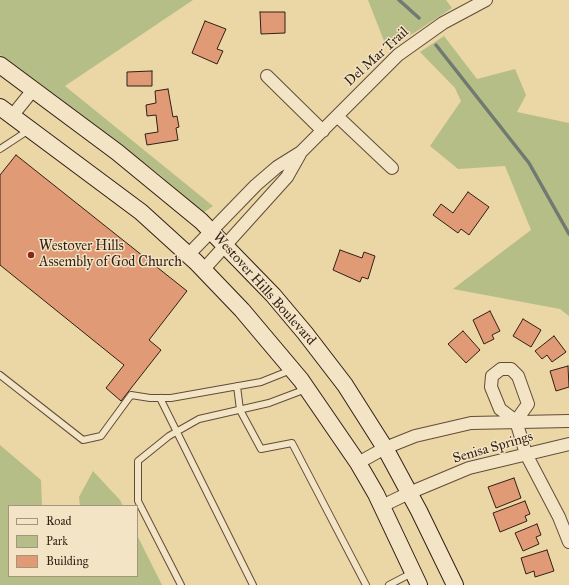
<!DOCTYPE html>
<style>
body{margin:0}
#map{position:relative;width:569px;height:585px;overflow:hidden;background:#ebd6a5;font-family:"IM FELL Great Primer",serif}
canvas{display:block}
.legend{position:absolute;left:8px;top:505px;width:130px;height:72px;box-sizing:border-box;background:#f2e4c4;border:1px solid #a5957e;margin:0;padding:5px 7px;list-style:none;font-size:12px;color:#321f16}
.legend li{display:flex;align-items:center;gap:8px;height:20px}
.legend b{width:20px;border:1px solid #a5957e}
</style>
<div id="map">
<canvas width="569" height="585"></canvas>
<ul class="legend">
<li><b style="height:5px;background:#f2e4c4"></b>Road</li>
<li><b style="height:11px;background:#b6be87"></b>Park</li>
<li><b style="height:11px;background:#e09a75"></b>Building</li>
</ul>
</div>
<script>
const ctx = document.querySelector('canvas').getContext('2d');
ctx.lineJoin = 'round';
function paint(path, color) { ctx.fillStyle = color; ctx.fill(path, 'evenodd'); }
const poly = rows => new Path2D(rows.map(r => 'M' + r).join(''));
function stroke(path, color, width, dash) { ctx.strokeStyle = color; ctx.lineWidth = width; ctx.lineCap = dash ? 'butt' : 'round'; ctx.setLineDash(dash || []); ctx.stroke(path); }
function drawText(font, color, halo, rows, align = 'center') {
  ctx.font = font + ' "IM FELL Great Primer",serif'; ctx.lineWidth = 3; ctx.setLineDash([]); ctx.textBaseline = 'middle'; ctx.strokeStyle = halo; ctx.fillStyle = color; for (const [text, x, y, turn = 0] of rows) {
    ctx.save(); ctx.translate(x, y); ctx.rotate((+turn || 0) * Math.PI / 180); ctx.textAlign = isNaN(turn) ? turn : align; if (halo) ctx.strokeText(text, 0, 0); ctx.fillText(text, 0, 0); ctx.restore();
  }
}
paint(poly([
 [0,0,193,0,65,86,213,206,203,213,159,174,0,55],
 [368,0,446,0,452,8,414,33,386,46],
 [444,36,477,79,515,69,526,95,517,112,569,123,569,316,560,309,453,289,531,230,505,166,458,169,430,146,461,101,455,88,420,52],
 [0,445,41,480,42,506,9,506,9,576,137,576,137,535,162,585,0,585],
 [93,471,120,500,123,506,80,506,79,497]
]), '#b6be87');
stroke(poly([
 [399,0,419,18],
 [436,45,529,163,569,234]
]), '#707a71', 3.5);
const building = poly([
 [260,12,285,12,285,33,261,34,260,12],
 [205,21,226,29,217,49,223,51,217,64,192,53,205,21],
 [152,71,152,86,127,86,127,72,152,71],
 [168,89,173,117,177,116,179,127,176,128,178,140,147,145,145,134,158,132,156,115,147,116,146,105,156,103,155,91,168,89],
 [16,155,187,291,149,340,161,350,121,401,106,388,124,365,0,265,0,175,16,155],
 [468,192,489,207,469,235,461,229,458,233,433,215,441,204,453,213,468,192],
 [340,250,362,258,364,252,375,256,368,279,362,277,360,282,333,270,340,250],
 [490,311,500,331,492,335,494,339,484,344,473,320,490,311],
 [523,319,541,330,531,347,513,336,523,319],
 [463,331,480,350,466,363,448,344,463,331],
 [554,336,566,352,552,362,547,355,542,359,535,351,554,336],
 [568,366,569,387,556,391,550,371,568,366],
 [514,478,521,498,496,508,488,487,514,478],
 [525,501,530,514,525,516,527,521,500,532,493,513,525,501],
 [537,524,541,535,536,537,539,544,523,551,515,533,537,524],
 [547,550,554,571,535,577,534,571,526,574,521,558,547,550]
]);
paint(building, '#e09a75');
stroke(building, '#321f16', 1);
const service = poly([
 [0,149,29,130],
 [0,375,83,440,101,436,131,395,150,398,171,398,261,382,291,370],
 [237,386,240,410,261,449,292,443,366,585],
 [160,398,253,585],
 [181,585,138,501,138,461,169,436,199,419,269,403,306,389],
 [389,585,412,573]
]);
const minor = poly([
 [267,76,323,131],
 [12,116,33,90],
 [337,116,392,168],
 [188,255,256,185,277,167,301,152,398,55,443,23,486,0],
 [204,269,287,177,300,154],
 [501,369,511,369,518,376,528,404,516,421,500,409,491,387,492,376,501,369],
 [516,421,526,454,559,517,569,542],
 [358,463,385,448,415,436,471,423,569,421],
 [382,506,409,493,469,468,569,444]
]);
const secondary = poly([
 [0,65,117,152,201,221,273,295,305,333,345,385,385,448,419,511,455,585],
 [0,107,141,212,196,262,242,310,301,380,358,463,376,494,419,585]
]);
stroke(service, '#604d3a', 8);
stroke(minor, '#604d3a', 14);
stroke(secondary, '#321f16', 18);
stroke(service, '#f2e4c4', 6);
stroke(minor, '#f2e4c4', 12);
stroke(secondary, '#f2e4c4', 16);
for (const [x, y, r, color] of [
 [31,255,4,"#8f2418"]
]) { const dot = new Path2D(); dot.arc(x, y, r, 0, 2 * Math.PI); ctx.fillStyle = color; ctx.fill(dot); stroke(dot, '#f2e4c4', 1.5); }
drawText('14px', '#321f16', '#f2e4c4', [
 ["Del Mar Trail",377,57,-42],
 ["Westover Hills Boulevard",264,289,48],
 ["Senisa Springs",493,448,-16]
]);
drawText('14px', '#321f16', '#f2e4c4', [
 ["Westover Hills",39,247],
 ["Assembly of God Church",39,263]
], 'left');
</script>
